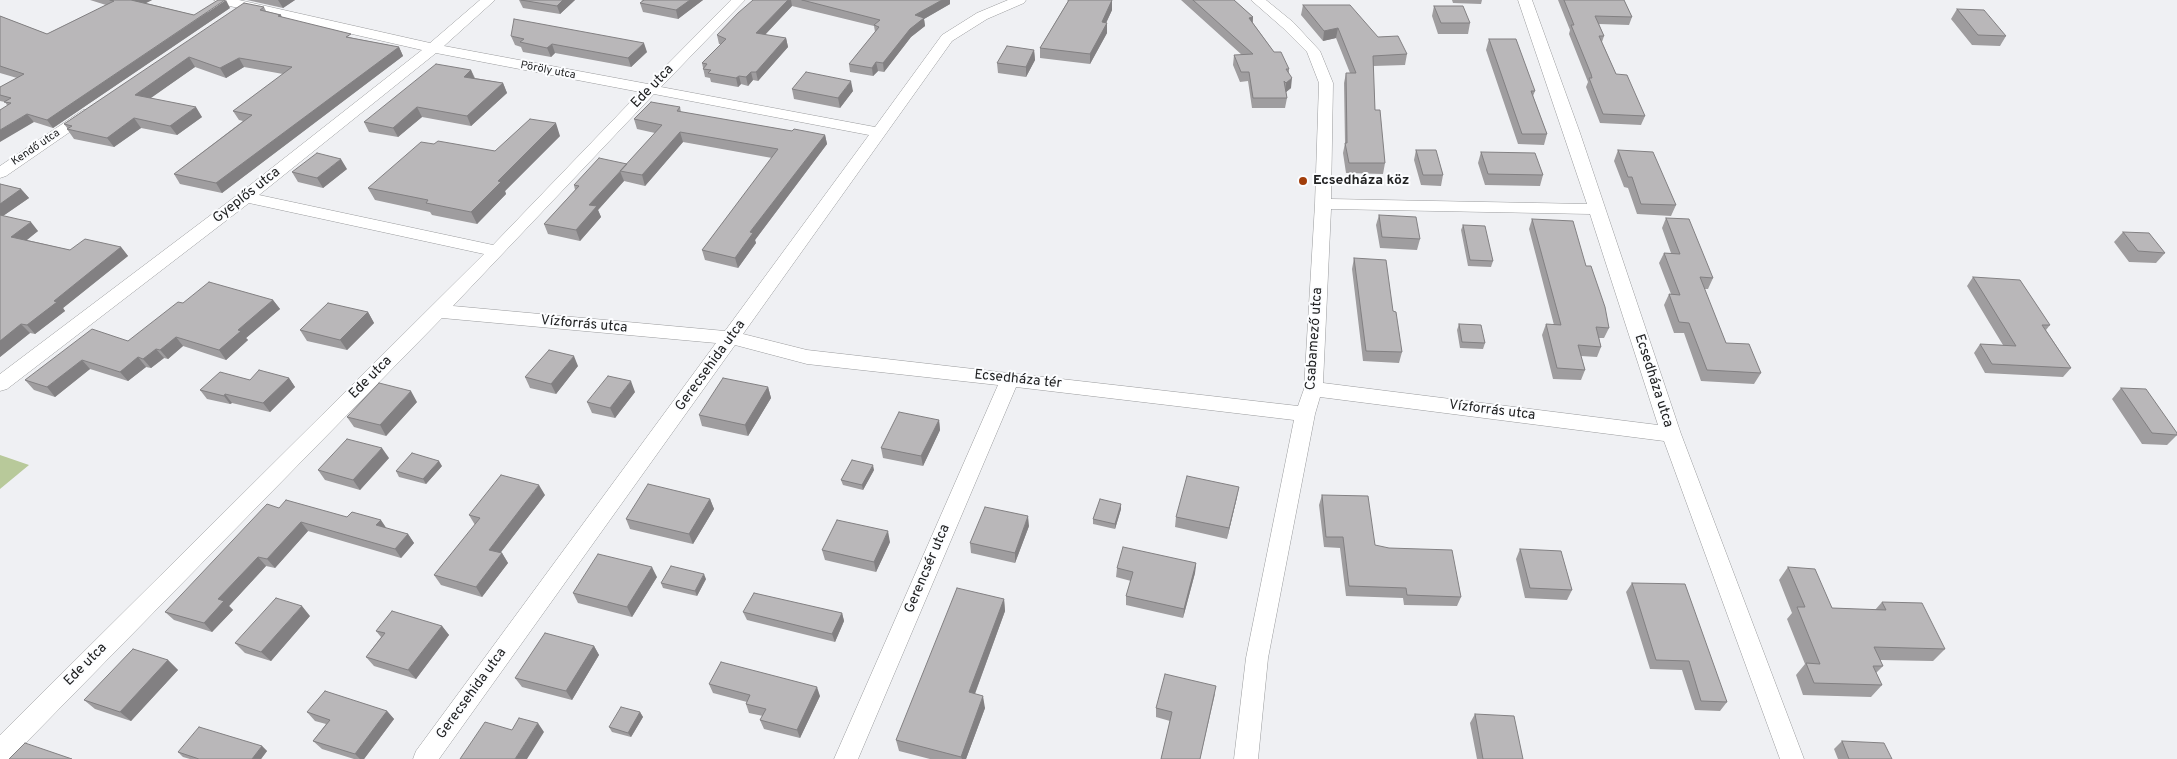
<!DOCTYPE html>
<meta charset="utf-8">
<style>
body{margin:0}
canvas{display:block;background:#eff0f3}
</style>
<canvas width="2177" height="759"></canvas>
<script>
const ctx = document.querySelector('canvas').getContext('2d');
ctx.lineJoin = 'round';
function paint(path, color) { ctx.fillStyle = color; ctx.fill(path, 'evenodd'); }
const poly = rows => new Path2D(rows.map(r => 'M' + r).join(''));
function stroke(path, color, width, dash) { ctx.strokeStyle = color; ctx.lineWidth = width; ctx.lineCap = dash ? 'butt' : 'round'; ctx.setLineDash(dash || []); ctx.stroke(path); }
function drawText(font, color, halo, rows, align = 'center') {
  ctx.font = font + ' Overpass,sans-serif'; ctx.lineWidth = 4; ctx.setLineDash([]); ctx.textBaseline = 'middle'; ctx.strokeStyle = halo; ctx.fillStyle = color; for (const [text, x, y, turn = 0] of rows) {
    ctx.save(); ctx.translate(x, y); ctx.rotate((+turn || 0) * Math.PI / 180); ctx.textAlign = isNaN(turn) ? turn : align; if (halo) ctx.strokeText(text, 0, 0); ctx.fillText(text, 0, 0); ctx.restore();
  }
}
paint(poly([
 [0,455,29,465,0,489]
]), '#b8c99a');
const street = poly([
 [214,0,239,0,430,43,480,0,495,0,444,46,648,84,731,0,745,0,661,87,875,127,942,35,977,13,1008,0,1026,0,1024,3,987,19,952,41,743,334,807,350,1298,406,1304,389,1315,204,1319,83,1307,52,1283,28,1251,0,1266,0,1293,22,1320,51,1333,83,1331,199,1587,204,1518,0,1532,0,1580,133,1681,434,1804,759,1780,759,1664,441,1320,397,1315,414,1268,658,1258,759,1234,759,1246,658,1294,420,1016,387,858,759,834,759,998,385,807,364,735,345,439,759,413,759,416,751,716,343,442,318,10,759,0,759,0,735,484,254,249,203,7,389,0,391,0,374,240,193,422,50,221,4,214,0],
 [436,53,640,92,493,245,259,195,436,53],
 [654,94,869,135,725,331,453,306,654,94],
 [1331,209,1590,214,1658,425,1323,383,1331,209],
 [88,109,93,110,95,113,93,116,6,176,0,178,0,166,83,110,88,109]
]);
stroke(street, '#9a9b9d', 1);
paint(street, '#fff');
paint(poly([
 [90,0,152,0,146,3,194,15,230,8,53,128,34,122,7,105,5,102,0,101,0,87,17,78,0,73,0,16,47,34,106,5],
 [247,0,295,0,283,8],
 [519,0,575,0,560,14,523,8],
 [641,0,703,0,678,19,643,12,640,3,643,1],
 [753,0,950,0,950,4,924,19,925,26,911,37,884,72,878,71,873,76,850,72,849,64,875,32,874,26,792,6,765,35,786,38,788,47,758,81,753,80,748,86,741,84,738,87,711,82,710,78,705,77,702,63,721,44,719,44,717,35],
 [1067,0,1112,0,1112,10,1106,23,1107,23,1107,33,1090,64,1040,58,1040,48,1068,1],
 [1181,0,1234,0,1253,17,1253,23,1274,52,1289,69,1289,73,1291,88,1286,92,1287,98,1285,108,1252,108,1248,81,1240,82,1233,65,1234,55,1242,55],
 [1452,0,1482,0,1481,4,1453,3],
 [1558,0,1624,0,1632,17,1629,25,1599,24,1604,36,1602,42,1616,74,1645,116,1641,125,1600,123,1586,87,1588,82,1569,34,1570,30],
 [1303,5,1378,37,1407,54,1405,65,1373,66,1375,110,1385,163,1383,174,1346,173,1343,153,1345,143,1344,83,1346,73,1350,73,1336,38,1323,41,1301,15],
 [1434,6,1470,23,1468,34,1438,34,1432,16],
 [264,7,266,11,281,15,282,17,353,38,399,47,403,56,222,193,180,184,174,174,243,121,239,120,233,111,283,74,244,67,226,78,195,67,150,98,202,117,177,135,141,128,114,147,74,139,67,129,68,129,64,124],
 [1957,9,2006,36,2000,46,1972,45,1951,19],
 [511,36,647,52,631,67,555,53,551,57,523,52,521,47,515,45],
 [1489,39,1535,91,1533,96,1547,134,1544,145,1518,144,1486,50],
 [1034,50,1035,60,1026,77,998,73,997,63],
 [471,70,475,78,503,83,507,93,471,126,422,117,398,137,369,132,364,122],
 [792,89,853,91,840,108,794,99],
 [680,107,681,112,792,131,825,135,827,144,755,240,756,243,738,268,705,260,702,250,772,158,683,142,645,186,624,181,598,210,601,217,580,241,548,234,544,224,575,190,574,185,627,164,655,133,637,129,634,119],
 [560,136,505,191,506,194,477,224,432,215,430,212,375,200,368,188,434,144,495,151],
 [1416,150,1443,175,1441,186,1421,185,1414,160],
 [1618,150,1676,205,1671,216,1637,214,1628,188,1624,187,1614,161],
 [1481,152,1543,175,1540,186,1485,185,1478,163],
 [347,169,323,188,298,182,292,172],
 [0,184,21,189,29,198,3,216,38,231,27,240,70,250,121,247,128,256,63,308,65,311,35,334,30,333,0,357],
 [1379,215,1420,239,1417,250,1380,248,1376,225],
 [1666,218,1713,278,1708,289,1704,289,1726,343,1761,373,1754,384,1701,381,1684,333,1674,333,1664,305,1669,294,1671,294,1659,263,1664,253,1671,253,1662,228],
 [1532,219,1586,266,1609,328,1604,338,1599,338,1601,347,1597,357,1581,356,1585,370,1581,380,1553,379,1542,335,1546,324,1554,325,1529,229],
 [1463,225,1493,261,1491,267,1468,266,1461,230],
 [2123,232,2165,253,2156,263,2129,262,2114,242],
 [1354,258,1393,311,1402,352,1399,363,1363,361,1352,269],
 [1973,277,2050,325,2046,330,2071,368,2063,377,1985,373,1974,353,1980,344,2003,345,1967,286],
 [273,300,280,309,246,338,248,340,226,360,183,346,168,359,164,358,151,368,146,367,128,381,90,369,55,397,34,390,25,380,128,341,183,303],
 [368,312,374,323,347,350,307,341,300,330],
 [1459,324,1485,343,1483,349,1460,348,1457,330],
 [578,366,556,394,530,388,525,377],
 [289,378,295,387,270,412,232,403,230,404,207,399,200,390,250,380],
 [768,387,771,398,748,436,702,426,699,415],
 [2121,388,2177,433,2177,435,2167,445,2142,444,2112,399],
 [635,392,615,418,592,413,587,402],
 [417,402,386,436,354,427,347,417],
 [939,420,940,430,923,466,883,458,881,448],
 [389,458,360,490,325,480,318,470],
 [442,466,426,484,399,477,396,471],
 [874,470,863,490,843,485,841,480],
 [545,495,500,553,502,553,508,563,482,597,441,585,434,575,475,525,469,515],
 [1322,495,1375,545,1461,597,1457,606,1404,605,1403,598,1346,596,1340,548,1324,547,1319,505],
 [1237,497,1227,539,1175,527,1176,517],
 [710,499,714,509,693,544,630,529,626,519],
 [279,508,386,528,408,534,414,543,401,558,308,531,275,568,266,566,229,606,233,610,212,632,174,620,165,612],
 [1121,509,1115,529,1093,524,1093,519],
 [1029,526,1015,563,971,553,970,543],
 [890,542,876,572,825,560,822,550],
 [1520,549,1572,590,1567,600,1525,598,1516,559],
 [1196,563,1195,573,1183,618,1126,605,1126,596,1131,581,1116,577,1117,568],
 [1788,567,1832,608,1875,610,1882,602,1945,649,1933,661,1880,660,1883,666,1876,673,1882,685,1871,697,1803,695,1796,675,1805,664,1787,619,1792,613,1779,580],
 [657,577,632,617,578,603,573,593],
 [706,579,697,596,663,588,661,583],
 [1632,583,1727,702,1720,711,1695,710,1682,670,1650,669,1626,592],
 [1004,599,1005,611,975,694,985,708,966,759,930,759,899,751,896,740],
 [743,612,842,613,844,621,835,642,747,620],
 [310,616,271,661,245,653,235,643],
 [442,626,449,635,416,679,374,666,366,657,381,637,376,631],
 [594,646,599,655,572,700,522,687,515,678],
 [168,660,178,670,131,721,95,709,84,700],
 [709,684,820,696,800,738,764,729,760,720,763,716,749,713,746,704,747,702,713,693],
 [1215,694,1200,759,1161,759,1170,721,1156,717,1156,708],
 [387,711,394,719,364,759,354,759,322,749,313,741,326,724,315,721,307,712],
 [640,712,643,717,631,737,612,732,609,727],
 [1475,714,1523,759,1477,759,1470,723],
 [1842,741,1892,759,1838,759,1834,749],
 [262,746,267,751,261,759,190,759,183,757,178,752]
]), '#9f9d9f');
paint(poly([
 [131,0,152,0,136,8],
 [226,0,230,8,53,128,47,120],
 [278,0,295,0,283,8],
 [563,0,575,0,560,14,557,6],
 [690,0,703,0,678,19,676,10],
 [788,0,791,0,792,6,758,42,756,33],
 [942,0,950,0,950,4,924,19,925,26,911,37,884,72,883,63,915,15],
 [1112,0,1112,10,1102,32,1102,22],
 [1253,17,1252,26,1249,18],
 [1107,23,1107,33,1090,64,1090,54],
 [1338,28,1336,38,1323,41,1324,31],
 [786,38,788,47,758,81,756,72],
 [644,43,647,52,631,67,628,58],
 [552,44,555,53,551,57,547,48],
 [399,47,403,56,222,193,216,183],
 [1034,50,1035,60,1026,77,1026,67],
 [189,57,195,67,141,105,135,95],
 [239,58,244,67,226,78,220,68],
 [876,62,878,71,873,76,872,68],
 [471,70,475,80,464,77],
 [751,72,753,80,748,86,746,77],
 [739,76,741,84,738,87,736,78],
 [1292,78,1291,88,1285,93,1286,83],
 [851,81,853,91,840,108,838,98],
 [503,83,507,93,471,126,467,116],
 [196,107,202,117,177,135,170,126],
 [417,107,422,117,398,137,393,128],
 [27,114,34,122,0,142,0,130],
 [134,118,141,128,114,147,107,138],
 [556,123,560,136,505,191,506,194,477,224,471,212,498,181],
 [680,132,683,142,645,186,642,175],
 [825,135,827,144,755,240,756,243,738,268,735,258,750,232],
 [341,159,347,169,323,188,317,178],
 [627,164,620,171,624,181,598,210,601,217,580,241,576,230,589,205],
 [21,189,29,198,0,218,0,204],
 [31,222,38,231,19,246,11,237],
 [121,247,128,256,63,308,65,311,35,334,27,325,54,301],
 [273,300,280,309,246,338,248,340,226,360,219,350,238,330],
 [368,312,374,323,347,350,340,340],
 [21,324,30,333,0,357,0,341],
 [176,337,183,346,168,359,160,350],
 [156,349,164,358,151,368,143,359],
 [574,356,578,366,556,394,551,384],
 [138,357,146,367,128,381,120,372],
 [82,360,90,369,55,397,47,387],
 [289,378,295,387,270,412,263,403],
 [631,381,635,392,615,418,610,408],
 [768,387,771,398,748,436,745,425],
 [411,391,417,402,386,436,380,425],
 [225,394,232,403,230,404,224,396],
 [939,420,940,430,923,466,921,456],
 [382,448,389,458,360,490,353,480],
 [439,461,442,466,426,484,423,479],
 [873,465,874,470,863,490,862,485],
 [539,485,545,495,495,560,489,550],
 [1239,487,1237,497,1227,539,1229,528],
 [710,499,714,509,693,544,689,534],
 [1121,504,1121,509,1115,529,1115,524],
 [1028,516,1029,526,1015,563,1015,553],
 [381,520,387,529,376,525],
 [301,522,308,531,275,568,267,559],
 [888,531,890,542,876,572,874,562],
 [408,534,414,543,401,558,395,549],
 [502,553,508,563,482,597,476,587],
 [258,557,266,566,229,606,233,610,212,632,204,623,218,599],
 [1196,563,1195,573,1183,618,1184,609],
 [652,567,657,577,632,617,627,607],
 [704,574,706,579,697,596,695,591],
 [1004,599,1005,611,971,704,969,692],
 [302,606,310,616,271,661,261,652],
 [842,613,844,621,835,642,832,634],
 [442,626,449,635,416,679,408,670],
 [594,646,599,655,572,700,566,691],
 [168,660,178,670,131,721,120,712],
 [817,687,820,696,800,738,797,730],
 [983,696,985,708,966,759,962,759,961,757],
 [387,711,394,719,364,759,360,759,355,754],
 [640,712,643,717,631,737,628,733],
 [538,723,544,732,527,759,515,759],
 [262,746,267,751,261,759,252,759]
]), '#828082');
const building = poly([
 [110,0,131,0,194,15,218,0,225,0,47,120,27,114,0,130,0,110,11,103,4,102,11,98,0,95,0,87,24,74,0,66,0,16,47,34,114,1,110,0],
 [521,0,563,0,557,6,521,0],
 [644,0,690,0,676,10,640,3,644,0],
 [753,0,788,0,756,33,786,38,756,72,751,72,746,77,739,76,736,78,708,73,711,70,703,69,707,64,702,63,726,39,717,35,738,13,753,0],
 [802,0,942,0,915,15,924,18,910,29,883,63,876,62,872,68,849,64,879,27,874,25,880,20,802,0],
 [1069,0,1112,0,1102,22,1107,23,1090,54,1040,48,1069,0],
 [1193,0,1234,0,1253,17,1249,18,1274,52,1281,52,1289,69,1286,69,1292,78,1286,83,1284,81,1287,98,1253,98,1249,72,1241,72,1234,55,1253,54,1193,0],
 [1564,0,1624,0,1632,17,1595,16,1604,36,1599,36,1616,74,1627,75,1645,116,1603,114,1589,78,1592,78,1591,74,1571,25,1574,25,1564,0],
 [244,3,264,7,260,10,281,15,278,16,351,34,346,37,399,47,216,183,174,174,252,115,233,111,292,67,239,58,220,68,189,57,135,95,196,107,170,126,134,118,107,138,67,129,72,126,64,124,244,3],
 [1303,5,1350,5,1378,37,1398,36,1407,54,1373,56,1375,110,1380,110,1385,163,1349,163,1345,143,1347,143,1346,73,1356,73,1338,28,1324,31,1303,5],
 [1434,6,1463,6,1470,23,1441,23,1434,6],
 [1957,9,1984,10,2006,36,1978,35,1957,9],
 [514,19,644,43,628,58,552,44,547,48,520,42,524,39,511,36,514,19],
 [1489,39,1516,39,1535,91,1531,91,1547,134,1522,134,1489,39],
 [1007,46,1034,50,1026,67,997,63,1007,46],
 [436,64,471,70,464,77,503,83,467,116,417,107,393,128,364,122,436,64],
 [806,72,851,81,838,98,792,89,806,72],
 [651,102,680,107,677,111,792,131,794,129,825,135,750,232,753,233,735,258,702,250,778,149,680,132,642,175,620,171,662,125,634,119,651,102],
 [530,119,556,123,498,181,501,182,471,212,426,203,428,200,368,188,421,142,434,144,438,141,495,151,530,119],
 [1416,150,1436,150,1443,175,1423,175,1416,150],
 [1618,150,1653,152,1676,205,1641,204,1632,177,1628,177,1618,150],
 [1481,152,1535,153,1543,175,1488,174,1481,152],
 [317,153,341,159,317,178,292,172,317,153],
 [599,158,627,164,589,205,597,206,576,230,544,224,579,186,574,185,599,158],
 [0,184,21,189,0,204,0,184],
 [0,215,31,222,11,237,70,250,85,239,121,247,54,301,57,302,27,325,21,324,0,341,0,215],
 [1379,215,1416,217,1420,239,1382,237,1379,215],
 [1666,218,1689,219,1713,278,1700,277,1726,343,1749,344,1761,373,1707,370,1689,323,1679,322,1669,294,1680,295,1664,253,1680,254,1666,218],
 [1532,219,1573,221,1586,266,1591,266,1605,307,1609,328,1596,327,1601,347,1578,345,1585,370,1557,368,1546,324,1561,325,1532,219],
 [1463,225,1485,226,1493,261,1470,260,1463,225],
 [2123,232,2149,233,2165,253,2138,251,2123,232],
 [1354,258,1386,260,1393,311,1396,312,1402,352,1366,351,1354,258],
 [1973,277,2020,280,2050,325,2042,325,2071,368,1992,364,1980,344,2016,346,1973,277],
 [209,282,273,300,238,330,241,331,219,350,176,337,160,350,156,349,143,359,138,357,120,372,82,360,47,387,25,380,92,329,128,341,178,302,183,303,209,282],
 [328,303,368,312,340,340,300,330,328,303],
 [1459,324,1481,325,1485,343,1462,342,1459,324],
 [549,350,574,356,551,384,525,377,549,350],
 [259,370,289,378,263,403,225,394,224,396,200,390,220,372,250,380,259,370],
 [608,376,631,381,610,408,587,402,608,376],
 [723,378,768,387,745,425,699,415,723,378],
 [379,383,411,391,380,425,347,417,379,383],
 [2121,388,2146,389,2177,433,2177,435,2152,433,2121,388],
 [899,412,939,420,921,456,881,448,899,412],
 [347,439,382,448,353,480,318,470,347,439],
 [412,453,439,461,423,479,396,471,412,453],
 [852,460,873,465,862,485,841,480,852,460],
 [501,475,539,485,489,550,502,553,476,587,434,575,480,518,469,515,501,475],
 [1187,476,1239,487,1229,528,1176,517,1187,476],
 [648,484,710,499,689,534,626,519,648,484],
 [1322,495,1368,496,1375,545,1389,548,1452,550,1461,597,1407,595,1406,588,1349,586,1343,537,1326,537,1322,495],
 [1100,499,1121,504,1115,524,1093,519,1100,499],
 [286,500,347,517,352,512,381,520,376,525,408,534,395,549,301,522,267,559,258,557,218,599,224,601,204,623,165,612,267,504,279,508,286,500],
 [985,507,1028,516,1015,553,970,543,985,507],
 [837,520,888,531,874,562,822,550,837,520],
 [1123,547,1196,563,1184,609,1126,596,1133,572,1117,568,1123,547],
 [1520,549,1561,551,1572,590,1530,588,1520,549],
 [598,554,652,567,627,607,573,593,598,554],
 [671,566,704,574,695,591,661,583,671,566],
 [1788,567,1815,569,1832,608,1886,610,1882,602,1922,603,1945,649,1874,647,1883,666,1873,666,1882,685,1814,683,1806,663,1820,664,1797,607,1805,607,1788,567],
 [1632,583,1685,584,1727,702,1701,701,1689,661,1656,660,1632,583],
 [957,588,1004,599,969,692,983,696,961,757,896,740,957,588],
 [754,593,842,613,832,634,743,612,754,593],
 [276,598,302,606,261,652,235,643,276,598],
 [392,611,442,626,408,670,366,657,385,633,376,631,392,611],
 [545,633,594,646,566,691,515,678,545,633],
 [133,649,168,660,120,712,84,700,133,649],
 [721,662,817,687,797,730,760,720,766,709,746,704,750,695,709,684,721,662],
 [1165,674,1216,686,1200,759,1161,759,1172,712,1156,708,1165,674],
 [325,691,387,711,355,754,313,741,330,720,307,712,325,691],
 [621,707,640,712,628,733,609,727,621,707],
 [1475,714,1514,716,1523,759,1483,759,1475,714],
 [519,718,538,723,515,759,460,759,485,722,512,730,519,718],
 [199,727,262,746,252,759,199,759,178,752,199,727],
 [1842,741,1884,743,1892,759,1849,759,1842,741],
 [25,743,72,759,9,759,25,743]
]);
paint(building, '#b9b7b9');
stroke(building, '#828082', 1);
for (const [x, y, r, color] of [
 [1303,181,5,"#a13d0a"]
]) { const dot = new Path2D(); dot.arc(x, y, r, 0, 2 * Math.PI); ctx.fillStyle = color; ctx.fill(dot); stroke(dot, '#fcfdff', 2); }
drawText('11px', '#212223', '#fcfdff', [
 ["Pöröly utca",548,71,11],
 ["Kendő utca",36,148,-34]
]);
drawText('14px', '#212223', '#fcfdff', [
 ["Ede utca",653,87,-46],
 ["Gyeplős utca",247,196,-38],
 ["Vízforrás utca",584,325,5],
 ["Csabamező utca",1315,339,-86],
 ["Gerecsehida utca",711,366,-54],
 ["Ede utca",371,378,-45],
 ["Ecsedháza tér",1018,380,6],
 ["Ecsedháza utca",1653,381,72],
 ["Vízforrás utca",1492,411,7],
 ["Gerencsér utca",928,569,-67],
 ["Ede utca",86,665,-45],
 ["Gerecsehida utca",472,694,-54]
]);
drawText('bold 14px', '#212223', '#fcfdff', [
 ["Ecsedháza köz",1313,181]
], 'left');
</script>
